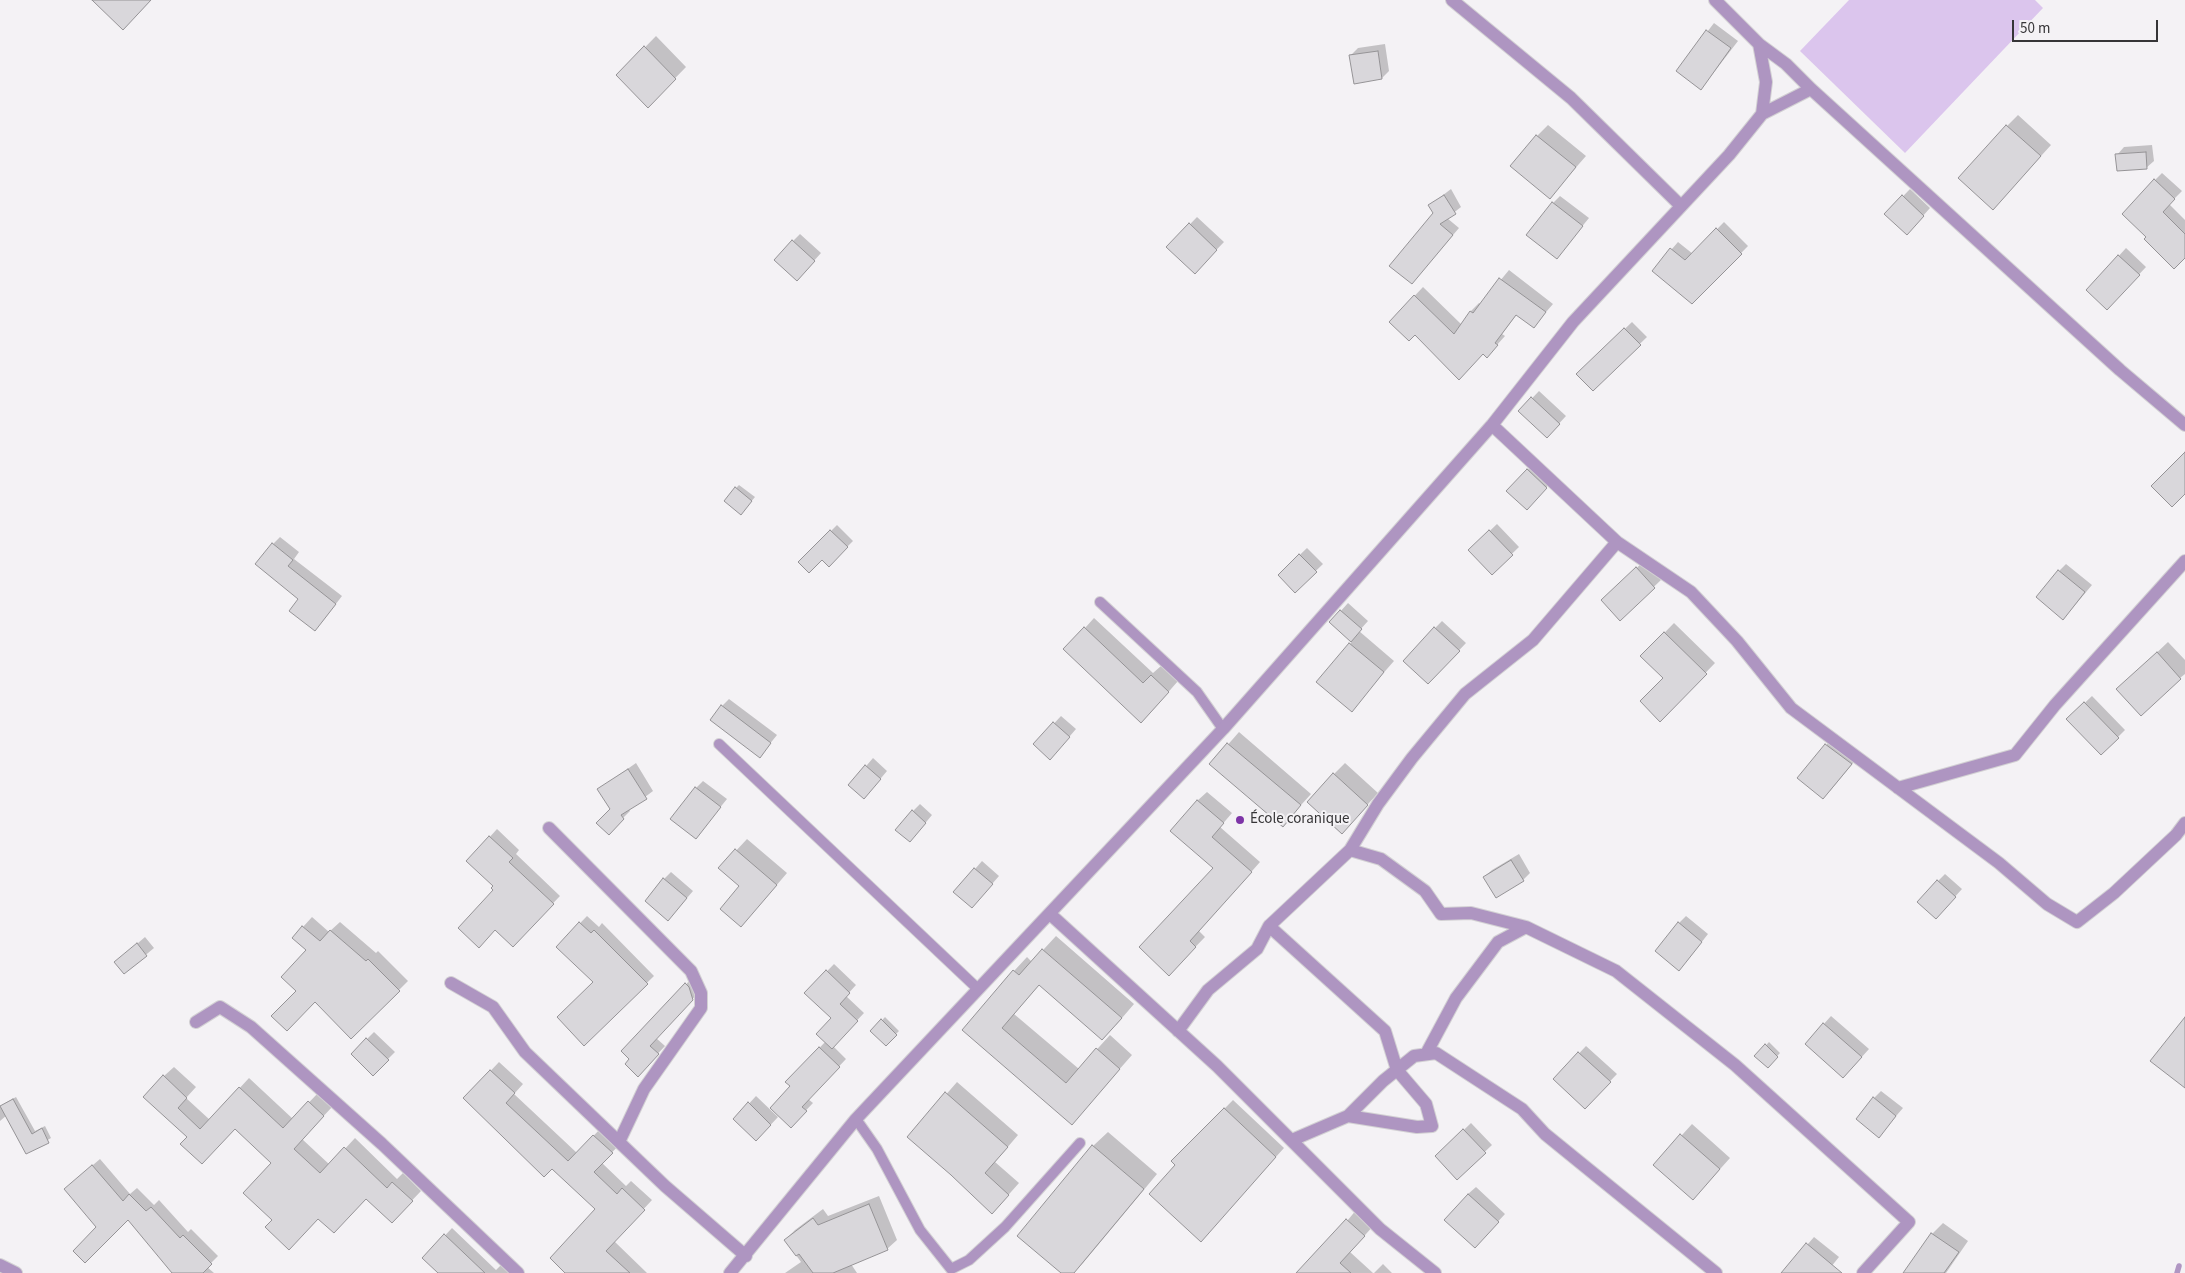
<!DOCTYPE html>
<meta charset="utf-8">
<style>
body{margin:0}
#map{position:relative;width:2185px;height:1273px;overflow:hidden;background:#f4f2f5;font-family:"Source Sans 3",sans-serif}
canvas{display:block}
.scale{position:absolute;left:2012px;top:20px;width:146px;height:22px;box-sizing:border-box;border:2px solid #363537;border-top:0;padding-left:6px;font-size:15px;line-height:18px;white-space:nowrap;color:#363537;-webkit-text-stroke:4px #f4f2f5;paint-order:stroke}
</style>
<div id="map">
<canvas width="2185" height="1273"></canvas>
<div class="scale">50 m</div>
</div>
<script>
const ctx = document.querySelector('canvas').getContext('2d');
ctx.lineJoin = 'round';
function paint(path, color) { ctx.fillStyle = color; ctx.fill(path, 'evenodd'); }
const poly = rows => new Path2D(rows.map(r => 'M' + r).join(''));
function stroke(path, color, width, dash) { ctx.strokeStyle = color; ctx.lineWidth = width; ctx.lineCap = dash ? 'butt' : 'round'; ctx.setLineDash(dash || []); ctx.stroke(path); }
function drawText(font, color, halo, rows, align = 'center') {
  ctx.font = font + ' "Source Sans 3",sans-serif'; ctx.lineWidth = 4; ctx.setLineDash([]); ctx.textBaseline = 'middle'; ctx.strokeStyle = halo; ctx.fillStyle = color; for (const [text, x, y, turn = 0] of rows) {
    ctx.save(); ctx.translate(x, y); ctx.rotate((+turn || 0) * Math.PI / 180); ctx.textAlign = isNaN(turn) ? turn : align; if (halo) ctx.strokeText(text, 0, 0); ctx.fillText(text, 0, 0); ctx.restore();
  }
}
paint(poly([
 [1849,0,2035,0,2043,8,1905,153,1800,51]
]), '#dbc5ed');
paint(poly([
 [1714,23,1738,41,1701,89,1677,71],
 [656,36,686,67,648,106,618,75],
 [1385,44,1389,71,1382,78,1351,55,1358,48],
 [2018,115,2051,145,2004,197,2007,126],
 [1548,125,1586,156,1550,197,1537,136],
 [2152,145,2154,161,2146,168,2117,155,2124,147],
 [2162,173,2182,191,2169,204,2185,220,2185,256,2174,267,2155,180],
 [1451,189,1461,207,1447,218,1459,228,1418,276,1435,213,1430,205],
 [1910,189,1930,208,1914,226,1886,214],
 [1560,196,1589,218,1557,257,1553,203],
 [1197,217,1224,242,1195,272,1168,247],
 [1724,222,1748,246,1692,303,1653,271,1678,242,1693,254],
 [800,234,821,253,804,272,793,241],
 [2126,248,2146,267,2114,301,2088,290],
 [1509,270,1553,304,1533,327,1517,314,1502,334,1505,336,1487,356,1484,353,1415,334,1390,322,1423,287,1462,325,1471,311,1479,303,1481,304],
 [1632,322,1647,337,1593,389,1578,374],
 [1539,391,1566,416,1554,429,1520,411],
 [1535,462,1553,480,1534,501,1508,491],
 [739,485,755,497,744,510,736,488],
 [1497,524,1519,547,1492,573,1470,550],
 [837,525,853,541,829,565,822,558,800,562],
 [280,537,299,552,294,559,342,596,322,622,300,599,273,544],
 [1307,548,1323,564,1295,591,1279,575],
 [1644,561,1661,580,1620,619,1603,600],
 [2066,564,2092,585,2070,611,2059,571],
 [1348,603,1368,621,1359,631,1394,661,1351,710,1350,644,1352,641,1331,622],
 [1094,618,1153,673,1161,666,1178,681,1151,712,1085,628],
 [1442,621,1466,643,1428,683,1404,660],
 [1674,623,1715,663,1660,720,1665,678,1642,656],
 [2168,642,2185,660,2185,674,2180,678,2129,679],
 [2092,696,2125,730,2101,754,2068,719],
 [729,699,777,735,760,756,722,706],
 [1061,716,1076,729,1057,751,1035,744],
 [1239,732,1311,794,1283,825,1211,764],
 [1833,737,1859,756,1830,791,1799,778],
 [873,758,887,771,871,790,850,785],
 [636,763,653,791,629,809,630,811,608,833,611,809,599,789],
 [1345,763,1378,793,1342,833,1334,774],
 [703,781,727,799,696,837,696,788],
 [1207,792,1232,813,1220,827,1260,862,1199,931,1205,937,1178,965,1215,868,1197,801],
 [920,804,932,815,917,833,913,811],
 [497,829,519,850,516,854,560,896,513,945,496,929,495,886,468,861],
 [747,839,787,873,752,914,741,886,720,868],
 [1519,854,1530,873,1523,880,1484,877,1492,870],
 [982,861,999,876,979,899,955,892],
 [671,872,693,891,675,912,664,879],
 [1945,874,1962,889,1943,910,1938,881],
 [587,916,599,927,602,923,654,976,584,1044,595,982,558,946],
 [1686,916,1708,934,1686,962,1679,923],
 [312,917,329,932,340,922,376,953,378,951,408,981,351,1038,315,1000,298,991,308,950,293,938],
 [1056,936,1134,1004,1116,1025,1040,984,1014,1014,1079,1069,1110,1035,1132,1055,1072,1123,964,1030,1014,971,1027,957,1032,962],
 [145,937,154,948,124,973,116,962],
 [834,964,856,985,846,996,864,1013,833,1046,846,1059,808,1099,813,1103,791,1126,791,1086,787,1082,826,1041,832,1018,806,993],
 [693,977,699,992,656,1038,665,1046,638,1075,631,1059,622,1051],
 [1831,1016,1869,1049,1850,1070,1806,1044],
 [885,1017,899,1031,886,1044,872,1031],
 [374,1032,395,1052,373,1074,352,1054],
 [1769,1042,1780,1053,1768,1066,1756,1056],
 [1586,1046,1617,1074,1592,1100,1555,1079],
 [499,1062,523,1084,514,1094,577,1153,602,1127,620,1144,602,1163,626,1186,631,1181,652,1200,614,1241,647,1273,567,1273,597,1209,552,1167,465,1098],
 [174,1067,196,1087,186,1098,210,1120,249,1078,293,1119,319,1092,333,1106,302,1139,330,1165,355,1138,397,1179,403,1173,421,1191,401,1212,367,1197,318,1217,274,1220,273,1163,236,1127,188,1137,164,1076],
 [957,1082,1018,1135,995,1162,1019,1183,1003,1201,909,1137],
 [1881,1091,1903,1108,1879,1136,1874,1098],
 [756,1096,778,1117,764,1132,735,1119],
 [16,1097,35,1131,45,1126,51,1138,27,1152,7,1115,0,1121,0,1106],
 [1233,1100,1284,1148,1209,1231,1173,1161],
 [1471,1123,1492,1145,1457,1178,1437,1156],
 [1692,1124,1730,1158,1704,1187,1655,1165],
 [1108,1132,1157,1174,1083,1263,1073,1273,1063,1273,1093,1146],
 [100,1159,130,1194,137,1188,154,1205,159,1200,188,1232,191,1229,218,1256,207,1267,214,1273,173,1273,128,1219,98,1227,73,1182],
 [1476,1187,1505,1214,1482,1239,1468,1194],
 [879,1196,897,1240,887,1249,851,1264,857,1273,785,1273,801,1262,785,1240,795,1230,823,1209,828,1216],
 [1357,1209,1374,1225,1350,1252,1373,1273,1304,1273],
 [1943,1223,1968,1241,1946,1273,1905,1273,1932,1234],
 [452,1228,496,1270,503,1263,513,1273,440,1273,424,1258],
 [1814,1237,1839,1257,1826,1273,1794,1273,1788,1267],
 [1383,1264,1392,1273,1374,1273]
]), '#0003');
stroke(poly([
 [2177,1273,2179,1266]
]), '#b096c3', 5.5);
const building = poly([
 [92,0,151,0,123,30,92,0],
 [1706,30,1731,48,1701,90,1676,71,1706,30],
 [644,46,676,79,648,108,616,75,644,46],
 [1378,51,1382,79,1354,84,1349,55,1378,51],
 [2006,125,2041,156,1993,210,1958,178,2006,125],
 [1536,135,1576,167,1550,199,1510,166,1536,135],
 [2146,152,2147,169,2117,171,2115,154,2146,152],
 [2154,179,2175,199,2163,212,2185,234,2185,258,2174,269,2144,239,2146,237,2122,214,2154,179],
 [1444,195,1456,214,1440,224,1453,235,1412,284,1389,266,1433,213,1428,205,1444,195],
 [1902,195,1924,216,1907,235,1884,214,1902,195],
 [1552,202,1583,226,1557,259,1526,235,1552,202],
 [1189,223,1217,250,1195,274,1166,247,1189,223],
 [1716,228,1742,254,1692,304,1652,271,1670,248,1685,260,1716,228],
 [792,240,815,261,797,281,774,260,792,240],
 [2118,255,2140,275,2107,310,2086,290,2118,255],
 [1499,278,1546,312,1534,328,1516,315,1495,343,1498,345,1487,358,1483,354,1459,380,1415,335,1409,341,1389,322,1414,295,1454,334,1470,311,1473,313,1499,278],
 [1624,328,1641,345,1593,391,1576,374,1624,328],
 [1531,397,1560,424,1547,438,1518,411,1531,397],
 [2185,452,2185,494,2172,507,2151,486,2185,452],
 [1527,469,1547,488,1527,510,1506,491,1527,469],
 [735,487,752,501,741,515,724,501,735,487],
 [830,530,848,547,829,567,822,560,809,573,798,562,830,530],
 [1489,530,1513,555,1492,575,1468,550,1489,530],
 [272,543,293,560,288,566,336,604,315,631,289,611,298,599,255,564,272,543],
 [1299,554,1317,572,1295,593,1278,575,1299,554],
 [1636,567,1655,588,1620,621,1601,600,1636,567],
 [2058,570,2085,592,2063,620,2036,597,2058,570],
 [1340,610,1362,629,1351,642,1329,622,1340,610],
 [1084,627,1143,683,1151,675,1169,692,1141,723,1063,649,1084,627],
 [1434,627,1460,651,1428,684,1403,661,1434,627],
 [1664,632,1707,674,1660,722,1640,701,1663,678,1640,656,1664,632],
 [1349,643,1384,672,1352,712,1316,682,1349,643],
 [2157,652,2181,679,2141,716,2116,689,2157,652],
 [2084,702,2119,738,2101,755,2066,719,2084,702],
 [721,705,771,743,760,758,710,720,721,705],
 [1053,722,1070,737,1050,760,1033,744,1053,722],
 [1227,743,1301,805,1283,827,1209,764,1227,743],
 [1825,744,1852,764,1823,799,1797,778,1825,744],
 [865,765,881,779,864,799,848,785,865,765],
 [628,769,647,799,621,815,624,819,609,835,596,823,610,809,597,789,628,769],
 [1333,773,1368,805,1342,834,1307,802,1333,773],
 [695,787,721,807,696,839,670,819,695,787],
 [1197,800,1224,823,1212,837,1252,872,1190,941,1196,947,1169,976,1139,947,1213,868,1170,831,1197,800],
 [912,810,926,823,910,842,895,830,912,810],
 [489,836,513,858,509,862,554,904,513,947,495,930,479,948,458,928,493,890,491,888,493,886,466,861,489,836],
 [735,849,777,885,741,927,720,909,739,886,718,868,735,849],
 [1511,860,1524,881,1496,898,1483,877,1511,860],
 [974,868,993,884,972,908,953,892,974,868],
 [663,878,687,898,668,921,645,901,663,878],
 [1937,880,1956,897,1936,919,1917,902,1937,880],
 [579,922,591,933,594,930,648,984,584,1046,557,1017,593,982,556,947,579,922],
 [1678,922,1702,942,1679,971,1655,951,1678,922],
 [302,926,320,941,330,930,366,961,368,959,400,991,351,1039,315,1002,287,1031,271,1016,296,991,281,977,306,950,292,938,302,926],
 [137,943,147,956,124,974,114,962,137,943],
 [1042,949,1122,1018,1102,1040,1039,985,1002,1028,1066,1083,1096,1048,1120,1069,1072,1125,962,1030,1013,970,1019,975,1042,949],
 [826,970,850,993,840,1004,858,1021,832,1049,816,1034,831,1018,804,993,826,970],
 [685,983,689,987,693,1000,650,1046,659,1054,638,1077,625,1064,629,1059,621,1051,685,983],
 [2185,1017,2185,1088,2150,1061,2185,1017],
 [881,1019,897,1035,886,1046,870,1031,881,1019],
 [1823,1023,1862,1057,1843,1078,1805,1044,1823,1023],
 [366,1038,389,1060,373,1076,351,1054,366,1038],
 [1765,1044,1778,1057,1768,1068,1754,1056,1765,1044],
 [819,1047,840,1067,802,1107,807,1111,791,1128,770,1108,790,1086,785,1082,819,1047],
 [1578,1052,1611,1082,1585,1109,1553,1079,1578,1052],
 [490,1070,515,1093,506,1103,568,1161,593,1135,613,1153,594,1172,617,1194,622,1188,645,1210,606,1251,630,1273,565,1273,550,1258,595,1209,552,1169,544,1177,463,1098,490,1070],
 [163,1075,187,1098,178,1108,200,1129,239,1087,283,1128,308,1101,324,1116,294,1149,320,1173,344,1147,387,1188,392,1182,413,1201,392,1223,366,1199,334,1233,318,1219,289,1250,265,1227,272,1220,243,1193,271,1163,235,1129,202,1164,180,1144,187,1137,143,1097,163,1075],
 [945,1092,1008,1147,985,1173,1009,1195,992,1214,951,1175,907,1137,945,1092],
 [1873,1097,1896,1116,1879,1138,1856,1119,1873,1097],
 [13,1099,32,1134,42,1128,49,1143,26,1154,0,1106,13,1099],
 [748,1102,771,1125,756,1141,733,1119,748,1102],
 [1224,1108,1276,1157,1201,1242,1149,1194,1175,1165,1171,1161,1224,1108],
 [1463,1129,1486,1153,1457,1180,1435,1156,1463,1129],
 [1680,1134,1720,1169,1693,1200,1653,1165,1680,1134],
 [1092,1145,1144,1189,1074,1273,1061,1273,1017,1236,1092,1145],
 [92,1165,123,1201,129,1194,146,1211,151,1207,180,1238,183,1235,212,1264,203,1273,172,1273,128,1220,85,1263,73,1251,96,1227,64,1189,92,1165],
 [1468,1194,1499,1222,1475,1248,1444,1220,1468,1194],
 [869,1204,888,1250,833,1273,813,1273,799,1254,796,1256,784,1240,813,1218,818,1225,869,1204],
 [1346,1219,1365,1236,1340,1263,1351,1273,1296,1273,1346,1219],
 [1931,1233,1959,1252,1944,1273,1903,1273,1931,1233],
 [444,1234,485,1273,438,1273,422,1258,444,1234],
 [1806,1243,1842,1273,1781,1273,1806,1243]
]);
paint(building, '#d9d7db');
stroke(building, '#959396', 1);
const lane = poly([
 [1100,602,1197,692,1223,729],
 [719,744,978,989],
 [856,1119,877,1149,920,1230,951,1269,969,1260,1005,1227,1080,1143]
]);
const street = poly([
 [1452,0,1571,98,1680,205],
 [1759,44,1786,64,1811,89,2120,370,2185,425],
 [1762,114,1811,89],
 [1617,542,1691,592,1737,641,1791,708,1999,863,2047,904,2077,922,2114,893,2176,835,2185,823],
 [1898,788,2015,755,2055,705,2185,561],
 [549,828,691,971,701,993,701,1008,644,1089,619,1142],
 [1350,850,1381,859,1425,891,1441,914,1471,913,1526,927],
 [1050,914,1217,1066,1380,1229,1435,1273],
 [1269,926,1350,850,1378,804,1412,758,1465,694,1533,640,1617,542,1492,425],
 [451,983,493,1007,525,1052,665,1186,746,1256],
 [196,1022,220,1007,251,1027,382,1144,518,1273],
 [1178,1031,1208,990,1257,949,1269,926,1385,1031,1397,1070,1426,1104,1432,1126,1417,1127,1348,1116,1292,1140],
 [1426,1054,1456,998,1498,942,1526,927,1616,971,1735,1065,1909,1222,1863,1273],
 [1348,1116,1383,1081,1414,1056,1436,1053,1522,1109,1545,1134,1716,1273],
 [0,1265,16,1273],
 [730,1273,856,1119,1223,729,1492,425,1573,322,1729,155,1762,114,1766,82,1759,44,1715,0]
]);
stroke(lane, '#d2d0d3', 12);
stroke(street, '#d2d0d3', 14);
stroke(lane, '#ae95c1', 10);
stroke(street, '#ae95c1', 12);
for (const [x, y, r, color] of [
 [1240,820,5,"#7d34a7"]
]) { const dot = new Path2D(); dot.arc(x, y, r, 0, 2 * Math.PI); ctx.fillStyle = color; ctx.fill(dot); stroke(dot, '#f4f2f5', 2); }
drawText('15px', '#363537', '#f4f2f5', [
 ["École coranique",1250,820]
], 'left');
</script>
